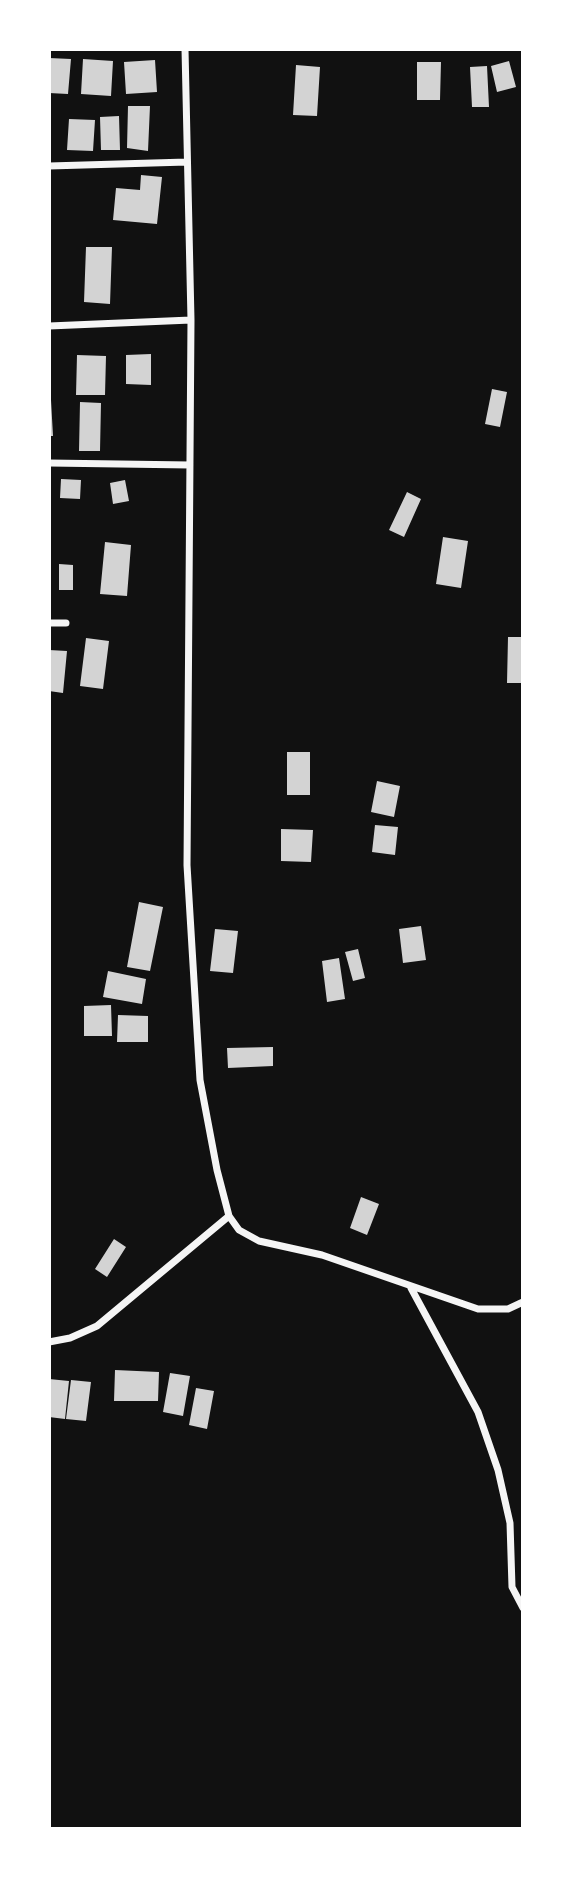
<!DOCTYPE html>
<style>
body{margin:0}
#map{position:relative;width:572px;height:1878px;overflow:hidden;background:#111;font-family:Cabin,sans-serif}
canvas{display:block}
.frame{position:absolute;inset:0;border:51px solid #fff;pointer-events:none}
</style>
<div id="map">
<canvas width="572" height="1878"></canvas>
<div class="frame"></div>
</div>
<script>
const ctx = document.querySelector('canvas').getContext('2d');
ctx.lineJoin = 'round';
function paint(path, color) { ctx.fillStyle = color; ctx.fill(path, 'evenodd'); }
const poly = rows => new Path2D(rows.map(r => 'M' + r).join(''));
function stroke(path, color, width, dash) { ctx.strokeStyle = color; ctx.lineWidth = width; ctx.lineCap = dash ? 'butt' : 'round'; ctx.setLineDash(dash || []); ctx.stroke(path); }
paint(poly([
 [49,58,71,59,68,94,49,93],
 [83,59,113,61,111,96,81,94],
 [155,60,157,92,126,94,124,62],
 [509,61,516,87,497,92,491,66],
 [417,62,441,62,440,100,417,100],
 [296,65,320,67,317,116,293,115],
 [487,66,489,107,472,107,470,67],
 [128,106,150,106,148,151,127,148],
 [119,116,120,150,101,150,100,117],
 [69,119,95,120,93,151,67,150],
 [141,175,162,177,157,224,113,220,116,188,140,190],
 [86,247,112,247,110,304,84,302],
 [151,354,151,385,126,384,126,355],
 [77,355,106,356,105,395,76,395],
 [492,389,507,392,500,427,485,424],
 [49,400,51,400,53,436,49,436],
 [80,402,101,403,100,451,79,451],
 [61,479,81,480,80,499,60,498],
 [125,480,129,501,113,504,110,483],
 [407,492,421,499,404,537,389,530],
 [443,537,468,541,461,588,436,584],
 [105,542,131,545,127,596,100,594],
 [59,564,73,565,73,590,59,590],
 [508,637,523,637,523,683,507,683],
 [86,638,109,641,103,689,80,686],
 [49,650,67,651,63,693,49,691],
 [287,752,310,752,310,795,287,795],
 [377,781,400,786,394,817,371,812],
 [375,825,398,827,395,855,372,852],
 [281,829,313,830,311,862,281,861],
 [139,902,163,907,150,971,127,967],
 [421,926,426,960,403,963,399,929],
 [215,929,238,931,233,973,210,971],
 [358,949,365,978,353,981,345,952],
 [339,958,345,999,327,1002,322,961],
 [108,971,146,979,142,1004,103,997],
 [111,1005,112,1036,84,1036,84,1006],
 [118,1015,148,1016,148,1042,117,1042],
 [273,1047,273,1066,228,1068,227,1048],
 [361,1197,379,1204,367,1235,350,1228],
 [114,1239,126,1247,107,1277,95,1269],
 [115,1370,159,1372,158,1401,114,1401],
 [170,1373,190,1376,183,1416,163,1412],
 [49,1379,69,1381,65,1419,49,1417],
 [71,1380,91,1382,86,1421,66,1419],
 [196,1388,214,1391,207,1429,189,1425]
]), '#d3d3d3');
stroke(poly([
 [185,49,191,320,187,865,200,1080,217,1170,229,1216,239,1230,259,1241,322,1255,478,1309,508,1309,523,1302],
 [49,166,187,162],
 [49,326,191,320],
 [49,463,190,465],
 [49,623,66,623],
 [411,1288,478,1412,498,1470,510,1523,512,1587,523,1608],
 [49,1342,70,1338,97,1326,229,1216]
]), '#f5f5f5', 7);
</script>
